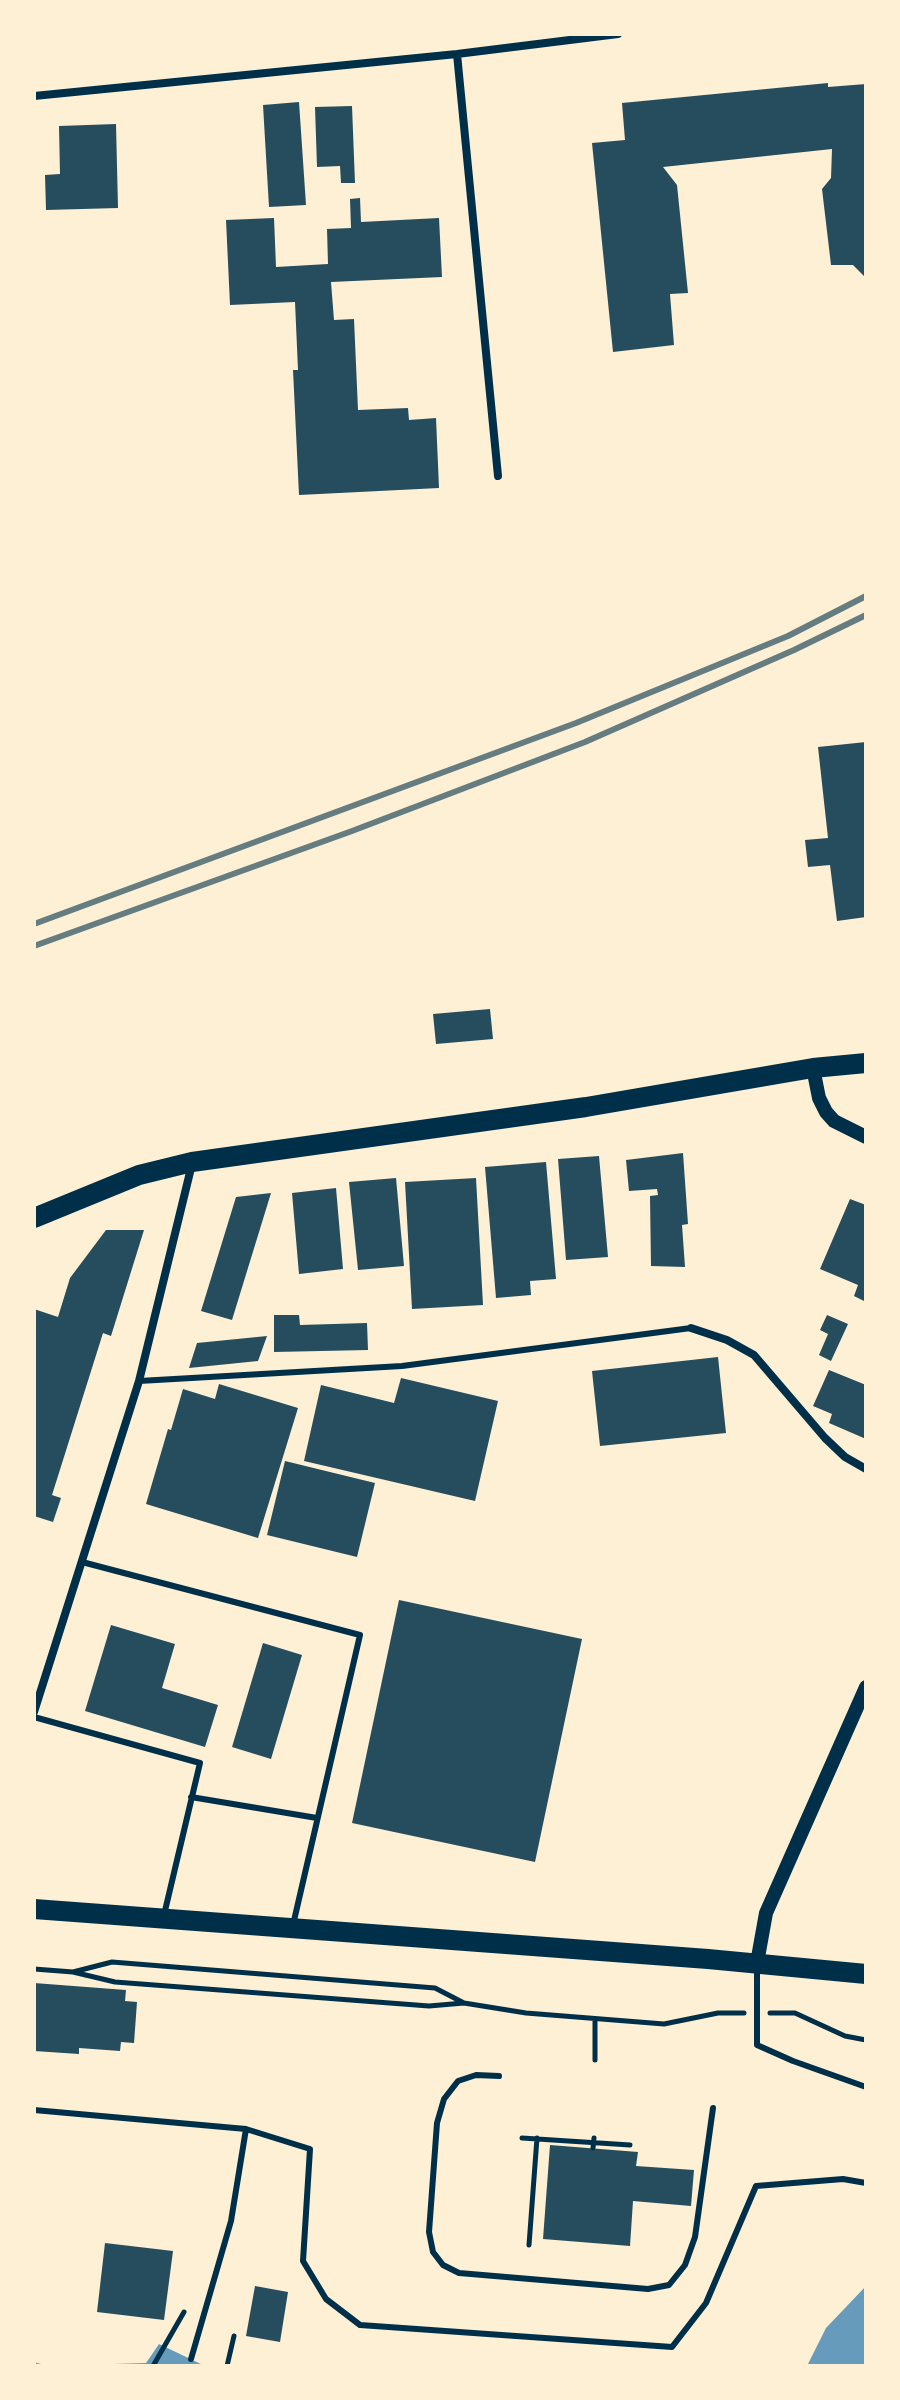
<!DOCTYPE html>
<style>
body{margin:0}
#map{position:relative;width:900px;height:2400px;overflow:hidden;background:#fdf0d5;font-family:"Titillium Web",sans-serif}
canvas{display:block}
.frame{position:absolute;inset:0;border:36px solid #fdf0d5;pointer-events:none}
</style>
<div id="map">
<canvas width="900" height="2400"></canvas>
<div class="frame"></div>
</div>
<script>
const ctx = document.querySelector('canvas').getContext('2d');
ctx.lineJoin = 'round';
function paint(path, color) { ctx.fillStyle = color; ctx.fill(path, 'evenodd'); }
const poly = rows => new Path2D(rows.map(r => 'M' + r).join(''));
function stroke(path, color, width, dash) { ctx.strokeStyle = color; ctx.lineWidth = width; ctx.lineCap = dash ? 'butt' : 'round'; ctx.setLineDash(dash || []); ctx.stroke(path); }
paint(poly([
 [866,2286,866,2366,807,2366,826,2328],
 [159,2344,205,2366,34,2366,34,2362,48,2366,146,2363]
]), '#669bbc');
paint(poly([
 [828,83,828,87,866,84,866,278,853,265,831,265,822,189,831,178,832,149,663,167,677,185,688,293,670,294,674,345,613,352,592,143,625,140,622,103],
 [299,102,306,205,269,207,263,105],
 [352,106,355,183,341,183,340,166,317,167,315,107],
 [116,124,118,208,46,210,45,175,60,174,59,126],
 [360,198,361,222,439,218,442,277,331,282,334,320,354,319,358,410,408,408,409,420,436,418,439,488,299,495,293,370,298,370,295,302,230,305,226,220,274,218,276,267,328,264,327,229,351,228,350,199],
 [866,742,866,917,837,921,830,865,808,867,805,840,828,838,818,747],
 [490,1009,493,1039,436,1044,433,1014],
 [683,1153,688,1224,682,1225,685,1267,651,1266,650,1196,658,1195,657,1189,629,1191,626,1160],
 [599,1156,608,1257,566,1260,558,1159],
 [546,1162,556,1279,530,1281,531,1295,496,1298,485,1167],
 [396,1178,404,1266,358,1270,349,1182],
 [476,1178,483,1305,412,1309,405,1182],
 [336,1188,343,1269,299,1274,292,1193],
 [271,1193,232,1320,201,1311,236,1197],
 [850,1199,866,1205,866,1302,854,1296,858,1285,820,1269],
 [106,1230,144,1230,111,1336,103,1333,52,1495,61,1498,53,1522,34,1516,34,1309,58,1317,70,1278],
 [274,1315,299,1315,300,1325,367,1323,368,1350,274,1352],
 [827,1315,848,1324,831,1361,819,1355,828,1334,820,1330],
 [267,1336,258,1361,189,1368,197,1343],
 [718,1357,726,1433,600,1446,592,1371],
 [829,1370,866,1385,866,1439,829,1423,832,1414,813,1406],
 [401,1378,498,1401,475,1501,304,1461,321,1385,394,1403],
 [219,1384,298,1408,258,1538,146,1504,168,1429,171,1430,183,1389,215,1399],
 [285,1461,375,1483,357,1557,267,1535],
 [399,1600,582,1639,535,1862,352,1823],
 [111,1625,175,1644,162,1688,218,1705,205,1747,85,1711],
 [263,1643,302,1655,271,1759,232,1747],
 [34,1983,126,1990,125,2001,137,2002,134,2043,121,2042,120,2051,79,2048,79,2054,34,2051],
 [550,2145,638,2152,636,2166,694,2170,691,2206,633,2201,630,2246,543,2239],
 [105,2243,173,2251,164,2320,97,2312],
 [255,2286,288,2292,280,2342,246,2336]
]), '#264d5e');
stroke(poly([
 [34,1969,73,1972,115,1982,429,2006,464,2003,435,1988,112,1962,73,1972],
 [464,2003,526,2013,664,2024,718,2013,744,2013],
 [770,2013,795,2013,845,2036,866,2040],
 [595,2060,595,2019],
 [522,2138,630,2145],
 [593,2148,594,2138],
 [529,2245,537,2138],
 [153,2366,184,2312],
 [227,2366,234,2336]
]), '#003049', 5);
stroke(poly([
 [139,1381,402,1366,691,1328],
 [82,1562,360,1635,293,1925],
 [34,1717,200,1763,164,1915],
 [191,1797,317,1818],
 [757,1967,757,2045,793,2061,866,2087],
 [499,2076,476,2075,458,2081,444,2099,437,2123,429,2232,433,2252,443,2265,459,2273,648,2289,669,2285,685,2265,695,2237,713,2108],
 [34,2110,246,2129,310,2149,303,2261,326,2299,360,2325,672,2347,706,2303,756,2186,843,2179,866,2183],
 [191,2359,231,2221,246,2129]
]), '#003049', 6);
stroke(poly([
 [457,54,498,476],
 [34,96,457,54,618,34],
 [691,1328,727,1340,754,1355,825,1438,845,1457,866,1469],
 [34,1712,139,1381,192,1164]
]), '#003049', 8);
stroke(poly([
 [813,1068,819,1098,826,1112,834,1121,866,1137],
 [757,1963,766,1913,866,1687]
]), '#003049', 14);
stroke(poly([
 [34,1218,139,1175,192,1162,586,1107,813,1068,866,1063],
 [34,1909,708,1959,866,1974]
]), '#003049', 20);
stroke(poly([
 [34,924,576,723,788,636,866,596],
 [34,946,352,831,585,742,794,650,866,615]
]), '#657d81', 6);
</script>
